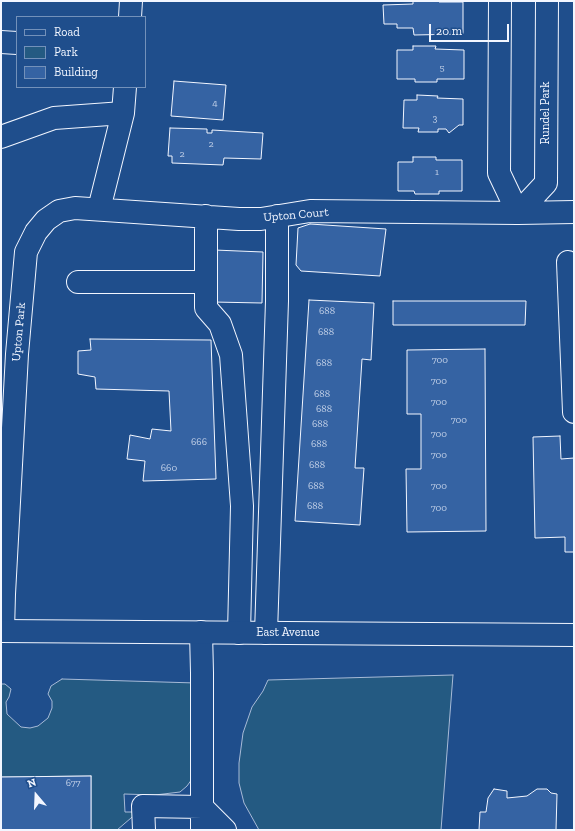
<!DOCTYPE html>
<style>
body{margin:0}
#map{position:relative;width:575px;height:831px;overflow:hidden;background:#1f4e8c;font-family:"Zilla Slab",serif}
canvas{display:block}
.frame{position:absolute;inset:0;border:2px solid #f2f6ff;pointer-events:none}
.legend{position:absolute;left:16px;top:16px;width:130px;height:72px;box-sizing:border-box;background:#1f4e8c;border:1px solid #7391ba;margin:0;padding:5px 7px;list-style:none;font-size:12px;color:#f2f6ff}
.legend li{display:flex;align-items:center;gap:8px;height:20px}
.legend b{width:20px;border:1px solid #7391ba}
.north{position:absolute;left:16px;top:775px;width:40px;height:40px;-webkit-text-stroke:3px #1f4e8c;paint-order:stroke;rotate:341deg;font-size:11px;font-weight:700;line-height:16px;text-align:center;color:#f2f6ff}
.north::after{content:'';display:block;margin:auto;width:14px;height:18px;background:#f2f6ff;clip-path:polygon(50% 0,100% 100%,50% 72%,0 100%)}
.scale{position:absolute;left:429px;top:24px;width:80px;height:18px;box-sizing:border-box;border:2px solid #f2f6ff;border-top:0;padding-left:5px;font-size:12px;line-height:14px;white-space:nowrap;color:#f2f6ff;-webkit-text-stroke:3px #1f4e8c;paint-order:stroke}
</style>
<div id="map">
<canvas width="575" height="831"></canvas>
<div class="frame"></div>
<ul class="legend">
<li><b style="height:5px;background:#1f4e8c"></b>Road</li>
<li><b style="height:11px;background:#245a82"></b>Park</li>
<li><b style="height:11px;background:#3563a3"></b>Building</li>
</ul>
<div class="north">N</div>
<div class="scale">20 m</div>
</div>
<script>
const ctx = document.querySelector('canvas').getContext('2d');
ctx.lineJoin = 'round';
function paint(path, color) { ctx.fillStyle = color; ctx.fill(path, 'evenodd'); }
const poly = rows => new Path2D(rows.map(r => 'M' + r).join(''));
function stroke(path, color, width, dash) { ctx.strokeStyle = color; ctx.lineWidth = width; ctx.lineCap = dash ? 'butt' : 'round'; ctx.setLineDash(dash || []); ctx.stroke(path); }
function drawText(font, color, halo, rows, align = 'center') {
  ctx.font = font + ' "Zilla Slab",serif'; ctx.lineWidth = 3; ctx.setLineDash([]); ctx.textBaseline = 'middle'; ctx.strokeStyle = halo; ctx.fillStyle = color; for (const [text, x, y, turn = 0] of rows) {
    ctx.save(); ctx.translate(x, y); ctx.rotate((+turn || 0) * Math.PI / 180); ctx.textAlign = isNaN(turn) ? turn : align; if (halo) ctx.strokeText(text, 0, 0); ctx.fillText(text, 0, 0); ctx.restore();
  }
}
const green = poly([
 [453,675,441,830,259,830,244,803,239,783,239,763,243,733,252,707,263,691,268,680,453,675],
 [62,679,196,683,192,779,187,786,180,792,155,795,124,794,125,812,138,812,117,830,91,830,91,776,1,777,1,684,5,684,11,689,9,697,6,702,7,714,21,727,30,728,38,726,48,718,52,708,52,701,48,694,51,686,62,679]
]);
paint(green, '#245a82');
stroke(green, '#a8bbd7', 1);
const building = poly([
 [413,1,439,1,439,2,463,2,463,34,414,35,413,28,397,28,397,24,384,24,383,5,413,4,413,1],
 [413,46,436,46,435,49,464,50,464,79,437,79,437,82,415,82,415,79,397,79,397,50,413,50,413,46],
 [174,81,226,85,223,120,171,116,174,81],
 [417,95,438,96,437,98,463,99,463,125,459,125,449,133,446,129,438,129,438,132,418,132,419,128,403,128,404,100,417,100,417,95],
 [170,128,207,129,207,133,212,133,212,130,263,133,261,159,224,158,223,165,172,163,172,156,168,156,170,128],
 [413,157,436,157,436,160,462,160,462,191,439,191,439,194,415,194,414,191,398,191,398,162,413,162,413,157],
 [310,224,386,229,380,276,301,271,296,265,298,228,310,224],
 [214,250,263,252,262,303,213,302,214,250],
 [309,300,374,303,371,360,362,359,355,468,364,468,360,525,295,521,309,300],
 [393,301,526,301,525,325,393,325,393,301],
 [90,339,211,340,216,479,143,481,145,461,127,459,130,435,150,439,152,429,171,431,169,391,96,389,95,377,78,374,78,351,91,350,90,339],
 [485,349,486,531,407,532,406,469,421,469,421,414,407,414,407,350,485,349],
 [560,436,561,459,574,458,574,552,565,552,565,537,535,538,533,437,560,436],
 [91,776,91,830,1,830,1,777,91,776],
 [494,789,507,791,507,798,527,796,537,789,547,789,551,793,557,794,556,830,479,830,480,812,486,812,488,798,494,789]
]);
paint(building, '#3563a3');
stroke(building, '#f2f6ff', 1);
const minor = poly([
 [500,1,499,173,518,213],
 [130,17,131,1],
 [1,42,17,43],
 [1,137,54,118,123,113],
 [99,209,123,113,125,87],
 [518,213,546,183,547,1],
 [206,216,206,308,220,324,231,355,242,506,239,633],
 [568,262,574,412],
 [78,282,205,282],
 [3,631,4,594,17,354,26,252,36,232,46,220,59,211,75,208,239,219,261,219,310,211,518,213,574,212],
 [201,632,202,673,202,830],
 [266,633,277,301,277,216],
 [144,830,143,806,202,807,225,830]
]);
const major = poly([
 [1,631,574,635]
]);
stroke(minor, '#f2f6ff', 24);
stroke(major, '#f2f6ff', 24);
stroke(minor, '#1f4e8c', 22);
stroke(major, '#1f4e8c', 22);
drawText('10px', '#c3d1e8', null, [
 ["5",442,68],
 ["4",215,103],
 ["3",435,118],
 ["2",211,144],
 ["2",182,154],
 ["1",437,172],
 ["688",327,311],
 ["688",326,332],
 ["700",440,360],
 ["688",324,363],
 ["700",439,381],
 ["688",322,394],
 ["700",439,402],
 ["688",324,409],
 ["700",459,420],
 ["688",320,424],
 ["700",439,434],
 ["666",199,442],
 ["688",319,444],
 ["700",439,455],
 ["688",317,465],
 ["660",169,468],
 ["688",316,486],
 ["700",439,486],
 ["688",315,506],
 ["700",439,508],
 ["677",73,783]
]);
drawText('12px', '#f2f6ff', '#1f4e8c', [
 ["Rundel Park",546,113,-90],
 ["Upton Court",296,215,-5],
 ["Upton Park",19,332,-85],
 ["East Avenue",288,633]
]);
</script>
